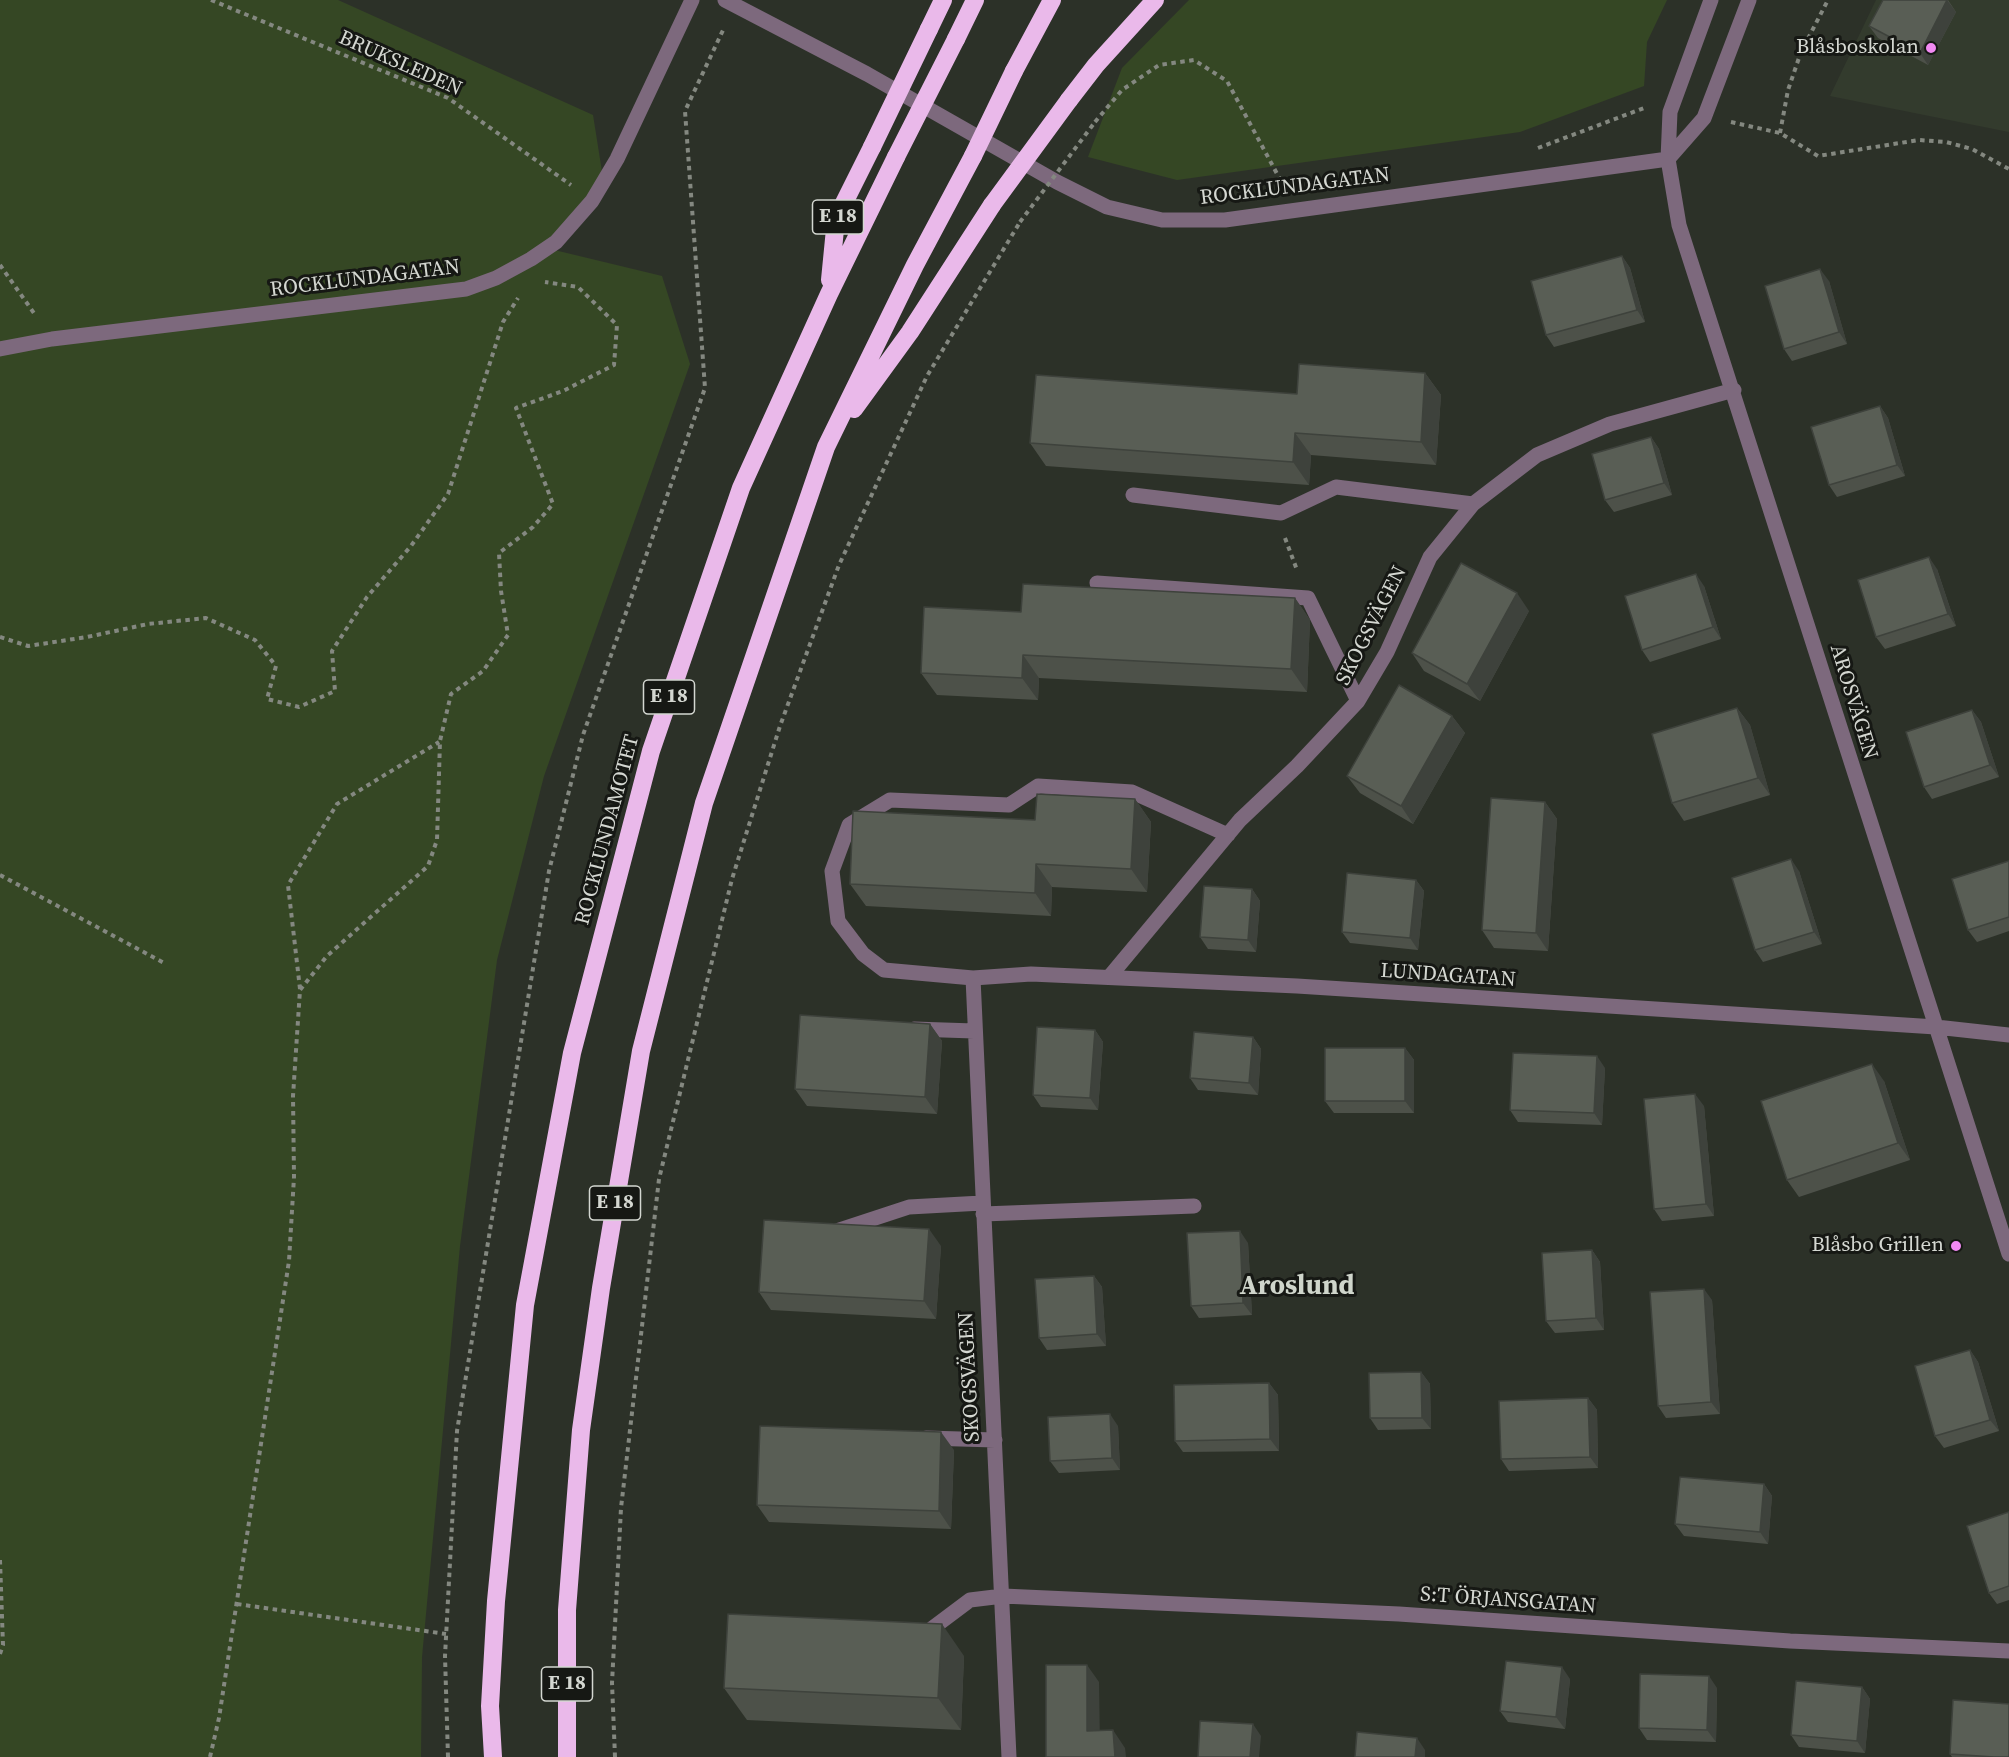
<!DOCTYPE html>
<meta charset="utf-8">
<style>
body{margin:0}
canvas{display:block;background:#2c3128}
</style>
<canvas width="2009" height="1757"></canvas>
<script>
const ctx = document.querySelector('canvas').getContext('2d');
ctx.lineJoin = 'round';
function paint(path, color) { ctx.fillStyle = color; ctx.fill(path, 'evenodd'); }
const poly = rows => new Path2D(rows.map(r => 'M' + r).join(''));
function stroke(path, color, width, dash) { ctx.strokeStyle = color; ctx.lineWidth = width; ctx.lineCap = dash ? 'butt' : 'round'; ctx.setLineDash(dash || []); ctx.stroke(path); }
function drawText(font, color, halo, rows, align = 'center') {
  ctx.font = font + ' "Source Serif 4",serif'; ctx.lineWidth = 6; ctx.setLineDash([]); ctx.textBaseline = 'middle'; ctx.strokeStyle = halo; ctx.fillStyle = color; for (const [text, x, y, turn = 0] of rows) {
    ctx.save(); ctx.translate(x, y); ctx.rotate((+turn || 0) * Math.PI / 180); ctx.textAlign = isNaN(turn) ? turn : align; if (halo) ctx.strokeText(text, 0, 0); ctx.fillText(text, 0, 0); ctx.restore();
  }
}
paint(poly([
 [1876,0,2009,0,2009,132,1830,96]
]), '#333b2d');
paint(poly([
 [0,0,338,0,593,115,603,178,546,248,662,276,690,364,544,776,497,960,460,1246,422,1657,421,1757,0,1757],
 [1189,0,1667,0,1647,42,1644,86,1520,132,1177,180,1088,157,1122,68]
]), '#354724');
stroke(poly([
 [211,0,448,98,571,185],
 [1095,122,1122,90,1159,65,1194,60,1227,81,1282,183,1285,183],
 [1731,122,1780,133,1818,156,1919,140,1946,142,1972,149,2009,169],
 [1780,133,1788,90,1801,52,1828,0],
 [1538,148,1644,108],
 [0,265,36,316],
 [1285,538,1297,570],
 [0,637,28,646,87,637,148,624,206,618,255,640,276,666,267,699,299,707,335,691,332,651,367,597,411,546,448,494,503,322,518,298],
 [0,875,166,964],
 [300,989,288,885,337,804,439,742],
 [0,1560,3,1645,0,1654],
 [237,1604,446,1634],
 [210,1757,219,1718,289,1261,294,1177,293,1096,300,990,327,956,428,866,437,840,440,741,451,694,483,671,508,635,501,591,499,553,533,527,553,504,516,408,563,391,614,365,617,325,578,287,545,282],
 [448,1757,445,1656,457,1431,549,871,583,735,705,388,685,111,724,28],
 [615,1757,612,1683,621,1508,659,1179,732,879,780,726,839,565,927,376,1020,222]
]), '#848880', 4, [4.5, 4.5]);
stroke(poly([
 [725,0,867,74,1057,182,1107,207,1162,220,1225,220,1668,159],
 [1711,0,1670,112,1668,159,1679,225,2009,1254],
 [1668,159,1704,118,1749,0],
 [0,349,52,339,466,289,496,278,531,259,556,242,592,201,617,159,692,0],
 [1133,495,1281,513,1336,487,1473,504],
 [1097,583,1308,598,1358,701],
 [1110,976,1240,820,1297,766,1358,701,1387,652,1430,557,1473,504,1537,455,1610,424,1734,390],
 [973,978,884,970,863,954,838,921,832,871,849,825,890,800,1009,805,1038,786,1132,792,1228,835],
 [914,1029,974,1031],
 [983,1214,1194,1206],
 [836,1231,909,1207,982,1203],
 [926,1438,995,1440],
 [922,1636,970,1600,1003,1596,1399,1614,1790,1641,2009,1651],
 [1009,1757,973,978,1031,974,1297,986,1936,1027,2009,1035]
]), '#7d697d', 15);
stroke(poly([
 [929,29,943,0],
 [956,39,975,0],
 [1014,71,1052,0],
 [1069,100,1096,65,1155,0],
 [830,280,836,219,872,147],
 [854,409,910,332,992,205],
 [493,1757,490,1706,496,1601,525,1305,572,1053,651,751,741,488,829,294,896,157],
 [567,1757,567,1610,581,1430,601,1288,641,1051,704,803,826,447,915,265,973,156]
]), '#eab9ea', 18);
stroke(poly([
 [1020,222,1095,122]
]), '#848880', 4, [4.5, 4.5]);
stroke(poly([
 [872,147,929,29],
 [973,156,1014,71],
 [896,157,956,39],
 [992,205,1069,100]
]), '#eab9ea', 18);
paint(poly([
 [1948,0,1956,12,1928,65,1878,38,1869,26],
 [1622,256,1630,268,1645,322,1554,347,1546,335],
 [1829,281,1847,344,1792,361,1784,349],
 [1425,373,1441,395,1436,465,1311,455,1309,485,1046,466,1030,443,1297,394],
 [1880,406,1888,418,1905,476,1837,497,1829,485],
 [1651,437,1659,449,1672,495,1614,512,1605,500],
 [1937,569,1956,626,1885,649,1876,637],
 [1704,586,1721,639,1650,662,1642,650],
 [1295,598,1310,620,1307,692,1039,678,1038,700,937,695,921,673,1021,612],
 [1529,611,1480,701,1424,671,1412,653],
 [1737,708,1750,725,1770,795,1684,821,1672,803],
 [1972,710,1981,722,1999,777,1932,799,1924,787],
 [1452,716,1465,733,1413,824,1360,793,1347,776],
 [1135,799,1151,822,1147,892,1052,887,1051,916,866,906,850,884,1035,820],
 [1545,802,1557,819,1548,951,1494,948,1482,930],
 [2009,861,2009,931,1977,942,1968,930],
 [1799,871,1822,944,1763,962,1755,950],
 [1416,880,1424,891,1418,950,1350,943,1342,932],
 [1252,889,1260,901,1256,952,1208,949,1200,937],
 [930,1024,942,1041,937,1114,807,1106,795,1089],
 [1095,1030,1103,1042,1098,1110,1041,1107,1033,1095],
 [1253,1037,1261,1049,1258,1095,1198,1090,1190,1078],
 [1405,1048,1414,1060,1414,1113,1334,1113,1325,1101],
 [1605,1068,1602,1125,1518,1122,1510,1110],
 [1884,1081,1910,1160,1799,1197,1787,1180],
 [1704,1106,1714,1216,1662,1221,1654,1209],
 [1248,1243,1252,1315,1199,1318,1191,1306],
 [941,1246,936,1319,771,1310,759,1292],
 [1592,1250,1600,1262,1604,1330,1555,1333,1546,1321],
 [1094,1276,1102,1287,1106,1346,1047,1350,1039,1338],
 [1712,1300,1720,1414,1666,1418,1658,1406],
 [1970,1350,1978,1362,1999,1431,1944,1448,1935,1436],
 [1421,1372,1430,1384,1431,1429,1378,1430,1370,1418],
 [1269,1383,1278,1395,1279,1451,1183,1452,1175,1441],
 [1588,1398,1597,1410,1598,1468,1509,1471,1501,1459],
 [1118,1426,1120,1470,1059,1473,1050,1461],
 [954,1450,951,1529,769,1522,757,1505],
 [1764,1484,1772,1496,1768,1544,1684,1536,1675,1524],
 [2009,1512,2009,1600,1997,1604,1989,1593],
 [964,1656,961,1730,747,1720,724,1688],
 [1570,1679,1565,1729,1508,1722,1500,1711],
 [1862,1687,1870,1699,1865,1753,1799,1747,1791,1735],
 [1717,1688,1716,1742,1647,1740,1639,1728],
 [1950,1754,2009,1757,1952,1757]
]), '#4d5149');
paint(poly([
 [1947,0,1956,12,1928,65,1920,53],
 [1622,256,1630,268,1645,322,1637,310],
 [1820,269,1829,281,1847,344,1839,332],
 [1425,373,1441,395,1436,465,1421,442],
 [1880,406,1888,418,1905,476,1897,465],
 [1295,433,1311,455,1309,485,1293,462],
 [1651,437,1659,449,1672,495,1664,483],
 [1929,557,1937,569,1956,626,1948,614],
 [1696,574,1704,586,1721,639,1713,627],
 [1517,593,1529,611,1480,701,1467,684],
 [1295,598,1310,620,1307,692,1291,669],
 [1023,655,1039,678,1038,700,1022,678],
 [1737,708,1750,725,1770,795,1758,778],
 [1972,710,1981,722,1999,777,1990,765],
 [1452,716,1465,733,1413,824,1401,806],
 [1135,799,1151,822,1147,892,1131,869],
 [1545,802,1557,819,1548,951,1536,933],
 [1791,859,1799,871,1822,944,1814,932],
 [1036,864,1052,887,1051,916,1035,893],
 [1416,880,1424,891,1418,950,1410,938],
 [1252,889,1260,901,1256,952,1248,940],
 [930,1024,942,1041,937,1114,925,1097],
 [1095,1030,1103,1042,1098,1110,1090,1098],
 [1253,1037,1261,1049,1258,1095,1249,1083],
 [1405,1048,1414,1060,1414,1113,1405,1101],
 [1597,1056,1605,1068,1602,1125,1594,1113],
 [1872,1064,1884,1081,1910,1160,1898,1143],
 [1695,1094,1704,1106,1714,1216,1706,1204],
 [929,1229,941,1246,936,1319,924,1301],
 [1240,1231,1248,1243,1252,1315,1243,1303],
 [1592,1250,1600,1262,1604,1330,1596,1318],
 [1094,1276,1102,1287,1106,1346,1097,1334],
 [1704,1289,1712,1300,1720,1414,1711,1402],
 [1970,1350,1978,1362,1999,1431,1990,1420],
 [1421,1372,1430,1384,1431,1429,1422,1418],
 [1269,1383,1278,1395,1279,1451,1270,1439],
 [1588,1398,1597,1410,1598,1468,1590,1457],
 [1110,1414,1118,1426,1120,1470,1112,1458],
 [941,1432,954,1450,951,1529,939,1511],
 [1764,1484,1772,1496,1768,1544,1760,1532],
 [942,1624,964,1656,961,1730,938,1698],
 [1087,1665,1099,1682,1100,1749,1087,1731],
 [1562,1667,1570,1679,1565,1729,1556,1717],
 [1709,1676,1717,1688,1716,1742,1707,1730],
 [1862,1687,1870,1699,1865,1753,1857,1741],
 [1253,1724,1261,1736,1259,1757,1250,1757],
 [1113,1730,1125,1748,1126,1757,1115,1757],
 [1417,1738,1425,1750,1425,1757,1415,1757]
]), '#3e423c');
const building = poly([
 [1883,0,1947,0,1920,53,1869,26,1883,0],
 [1622,256,1637,310,1546,335,1531,281,1622,256],
 [1820,269,1839,332,1784,349,1765,286,1820,269],
 [1299,364,1425,373,1421,442,1295,433,1293,462,1030,443,1036,375,1297,394,1299,364],
 [1880,406,1897,465,1829,485,1811,427,1880,406],
 [1651,437,1664,483,1605,500,1592,454,1651,437],
 [1929,557,1948,614,1876,637,1858,580,1929,557],
 [1461,563,1517,593,1467,684,1412,653,1461,563],
 [1696,574,1713,627,1642,650,1625,596,1696,574],
 [1023,584,1295,598,1291,669,1023,655,1022,678,921,673,924,607,1021,612,1023,584],
 [1399,685,1452,716,1401,806,1347,776,1399,685],
 [1737,708,1758,778,1672,803,1652,734,1737,708],
 [1972,710,1990,765,1924,787,1906,732,1972,710],
 [1037,794,1135,799,1131,869,1036,864,1035,893,850,884,853,811,1035,820,1037,794],
 [1491,798,1545,802,1536,933,1482,930,1491,798],
 [1791,859,1814,932,1755,950,1732,878,1791,859],
 [2009,861,2009,917,1968,930,1952,879,2009,861],
 [1347,873,1416,880,1410,938,1342,932,1347,873],
 [1204,886,1252,889,1248,940,1200,937,1204,886],
 [800,1015,930,1024,925,1097,795,1089,800,1015],
 [1037,1027,1095,1030,1090,1098,1033,1095,1037,1027],
 [1194,1032,1253,1037,1249,1083,1190,1078,1194,1032],
 [1325,1048,1405,1048,1405,1101,1325,1101,1325,1048],
 [1513,1053,1597,1056,1594,1113,1510,1110,1513,1053],
 [1872,1064,1898,1143,1787,1180,1761,1101,1872,1064],
 [1695,1094,1706,1204,1654,1209,1644,1099,1695,1094],
 [764,1220,929,1229,924,1301,759,1292,764,1220],
 [1240,1231,1243,1303,1191,1306,1187,1233,1240,1231],
 [1592,1250,1596,1318,1546,1321,1542,1253,1592,1250],
 [1094,1276,1097,1334,1039,1338,1035,1279,1094,1276],
 [1704,1289,1711,1402,1658,1406,1650,1292,1704,1289],
 [1970,1350,1990,1420,1935,1436,1915,1366,1970,1350],
 [1421,1372,1422,1418,1370,1418,1369,1373,1421,1372],
 [1269,1383,1270,1439,1175,1441,1174,1385,1269,1383],
 [1588,1398,1590,1457,1501,1459,1499,1401,1588,1398],
 [1110,1414,1112,1458,1050,1461,1048,1417,1110,1414],
 [760,1426,941,1432,939,1511,757,1505,760,1426],
 [1680,1477,1764,1484,1760,1532,1675,1524,1680,1477],
 [2009,1512,2009,1586,1989,1593,1967,1526,2009,1512],
 [728,1614,942,1624,938,1698,724,1688,728,1614],
 [1506,1661,1562,1667,1556,1717,1500,1711,1506,1661],
 [1046,1665,1087,1665,1087,1731,1113,1730,1115,1757,1046,1757,1046,1665],
 [1640,1674,1709,1676,1707,1730,1639,1728,1640,1674],
 [1796,1681,1862,1687,1857,1741,1791,1735,1796,1681],
 [1953,1700,2009,1704,2009,1757,1994,1757,1950,1754,1953,1700],
 [1200,1721,1253,1724,1250,1757,1198,1757,1200,1721],
 [1357,1732,1417,1738,1415,1757,1355,1757,1357,1732]
]);
paint(building, '#595e55');
stroke(building, '#3e423c', 1.5);
for (const [x, y, r, color] of [
 [1931,48,6,"#f28af3"],
 [1956,1246,6,"#f28af3"]
]) { const dot = new Path2D(); dot.arc(x, y, r, 0, 2 * Math.PI); ctx.fillStyle = color; ctx.fill(dot); stroke(dot, '#161814', 2); }
for (const [x, y, w] of [
 [838,217,51],
 [669,697,51],
 [615,1203,51],
 [567,1684,51]
]) { const box = new Path2D(); box.roundRect(x - w / 2, y - 17, w, 34, 4.5); ctx.fillStyle = '#161814'; ctx.fill(box); stroke(box, '#d4d7d1', 1.5); }
drawText('bold 20px', '#d4d7d1', null, [
 ["E 18",838,217],
 ["E 18",669,697],
 ["E 18",615,1203],
 ["E 18",567,1684]
]);
drawText('21px', '#d4d7d1', '#161814', [
 ["Blåsboskolan",1919,48],
 ["Blåsbo Grillen",1944,1246]
], 'right');
drawText('21px', '#d4d7d1', '#161814', [
 ["BRUKSLEDEN",400,64,24],
 ["ROCKLUNDAGATAN",1295,187,-7],
 ["ROCKLUNDAGATAN",365,279,-7],
 ["SKOGSVÄGEN",1372,626,-63],
 ["AROSVÄGEN",1853,702,73],
 ["ROCKLUNDAMOTET",608,830,-75],
 ["LUNDAGATAN",1448,976,4],
 ["SKOGSVÄGEN",970,1377,-93],
 ["S:T ÖRJANSGATAN",1508,1601,4]
]);
drawText('bold 27px', '#cfd5cb', '#161814', [
 ["Aroslund",1297,1287]
]);
</script>
